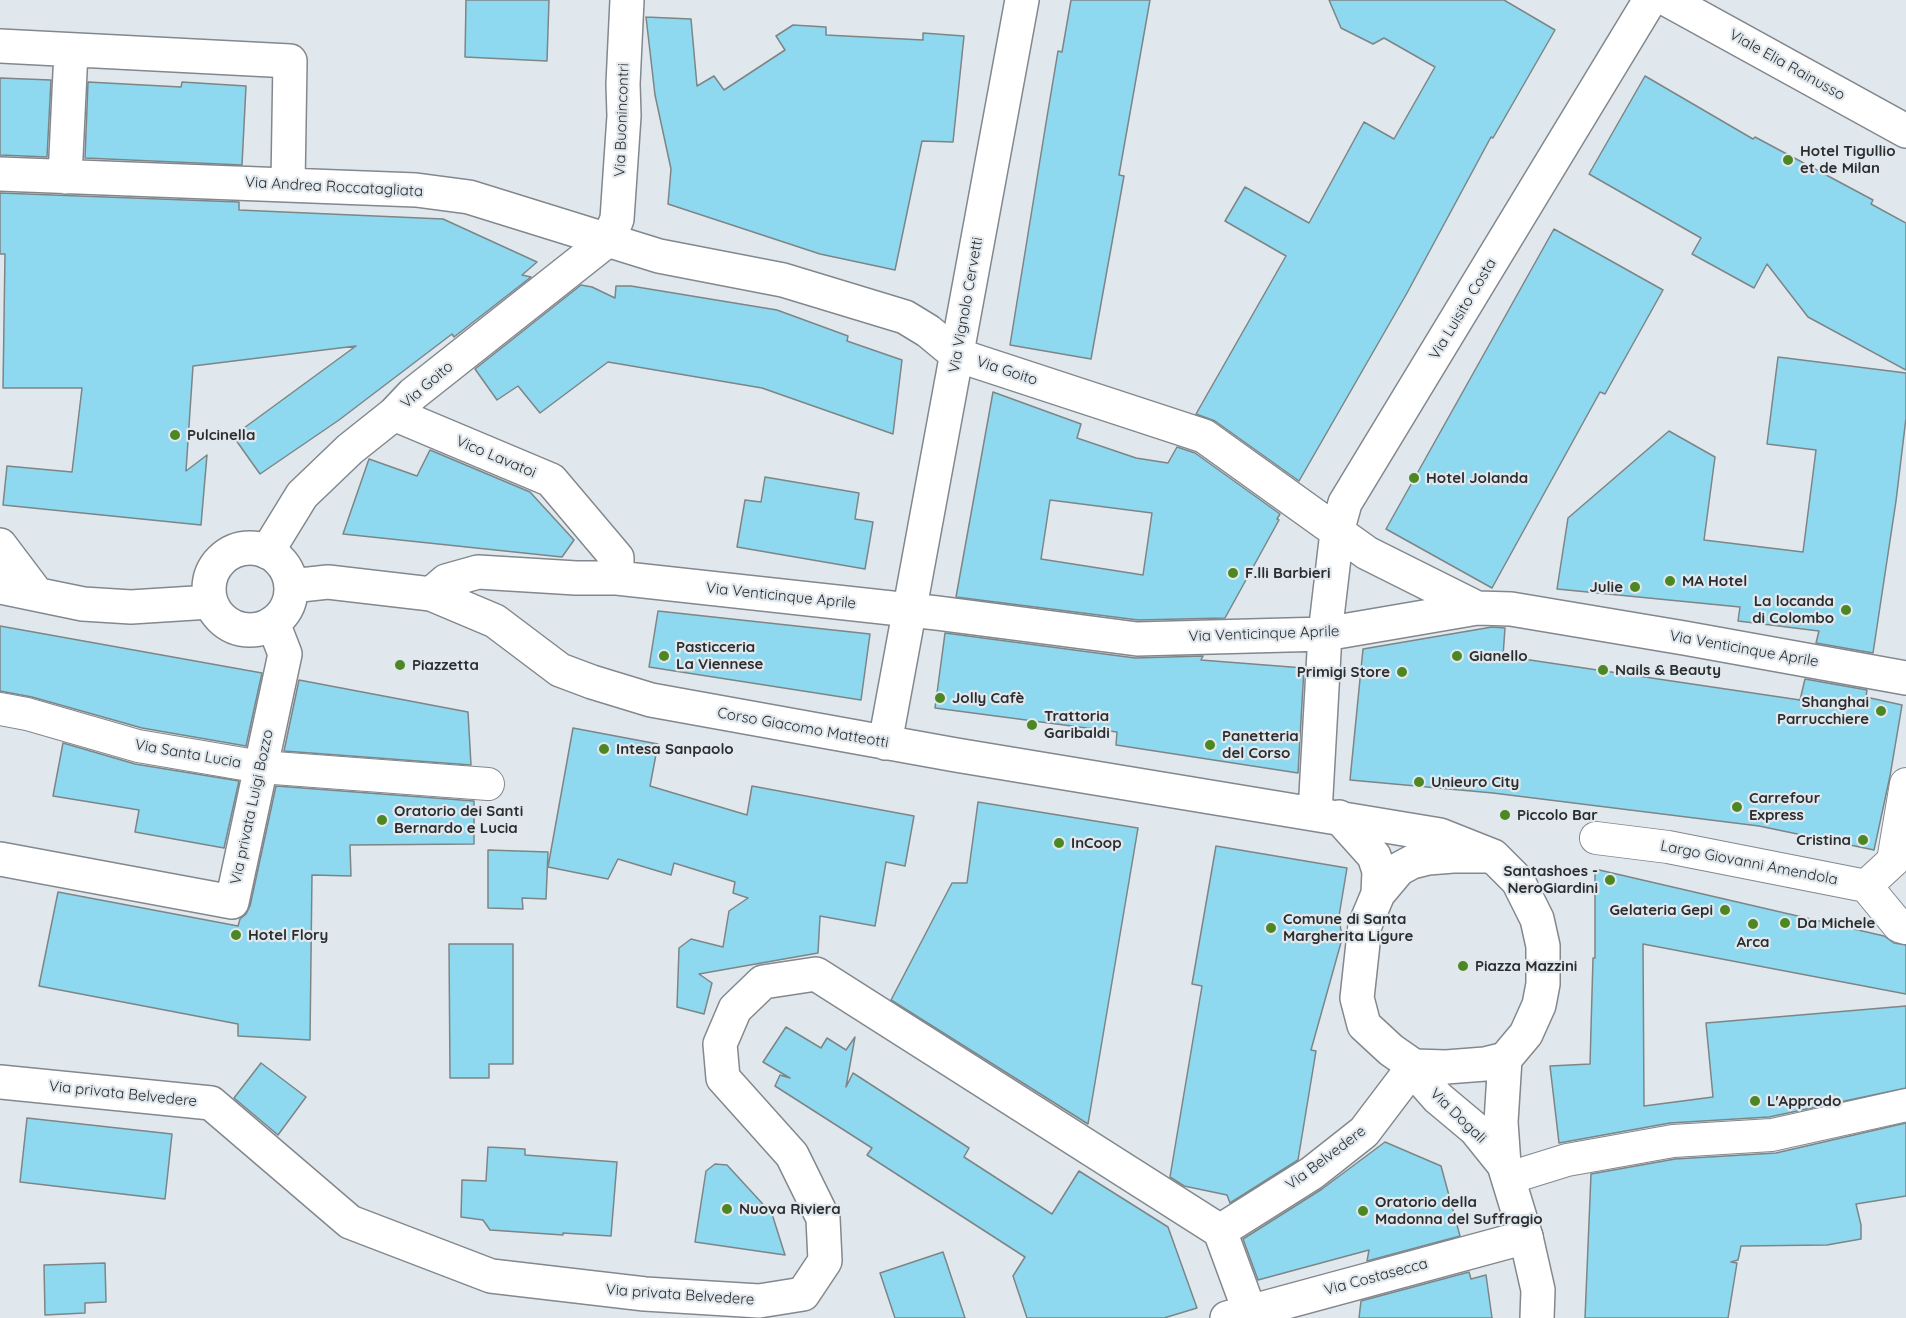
<!DOCTYPE html>
<meta charset="utf-8">
<style>
body{margin:0}
canvas{display:block;background:#e1e8ed}
</style>
<canvas width="1906" height="1318"></canvas>
<script>
const ctx = document.querySelector('canvas').getContext('2d');
ctx.lineJoin = 'round';
function paint(path, color) { ctx.fillStyle = color; ctx.fill(path, 'evenodd'); }
const poly = rows => new Path2D(rows.map(r => 'M' + r).join(''));
function stroke(path, color, width, dash) { ctx.strokeStyle = color; ctx.lineWidth = width; ctx.lineCap = dash ? 'butt' : 'round'; ctx.setLineDash(dash || []); ctx.stroke(path); }
function drawText(font, color, halo, rows, align = 'center') {
  ctx.font = font + ' Quicksand,sans-serif'; ctx.lineWidth = 4.5; ctx.setLineDash([]); ctx.textBaseline = 'middle'; ctx.strokeStyle = halo; ctx.fillStyle = color; for (const [text, x, y, turn = 0] of rows) {
    ctx.save(); ctx.translate(x, y); ctx.rotate((+turn || 0) * Math.PI / 180); ctx.textAlign = isNaN(turn) ? turn : align; if (halo) ctx.strokeText(text, 0, 0); ctx.fillText(text, 0, 0); ctx.restore();
  }
}
const building = poly([
 [466,0,549,0,547,61,465,57,466,0],
 [1071,0,1150,0,1119,175,1124,176,1091,359,1010,345,1046,123,1058,51,1062,52,1071,0],
 [1329,0,1504,0,1555,30,1493,138,1491,137,1407,293,1299,481,1215,421,1196,414,1286,256,1225,221,1245,187,1309,223,1364,122,1394,139,1435,67,1384,38,1373,44,1341,28,1329,0],
 [646,17,691,19,697,86,714,76,724,90,785,50,776,36,793,25,826,27,826,35,923,40,923,33,964,36,953,142,922,141,895,270,820,254,668,204,671,169,655,95,646,17],
 [1645,76,1753,139,1755,137,1873,200,1871,204,1906,223,1906,370,1808,317,1767,264,1754,288,1692,254,1701,238,1589,174,1645,76],
 [0,78,51,80,47,157,0,155,0,78],
 [88,82,181,87,182,82,246,86,242,165,85,158,88,82],
 [0,193,239,202,239,210,443,219,537,262,522,275,531,277,454,337,452,334,339,420,260,474,233,436,356,346,193,366,186,471,207,455,201,525,3,505,7,466,72,472,82,388,3,388,5,254,0,254,0,193],
 [1554,229,1663,290,1605,394,1600,392,1492,588,1386,529,1554,229],
 [581,285,592,287,615,298,616,286,631,286,777,310,848,336,847,341,902,360,893,434,762,388,608,362,540,413,518,386,497,400,475,369,581,285],
 [1778,357,1906,373,1906,418,1896,501,1873,653,1816,643,1819,631,1738,621,1740,607,1557,589,1568,518,1669,431,1715,457,1704,540,1803,552,1816,450,1767,444,1778,357],
 [993,392,1081,424,1077,438,1136,458,1168,463,1177,447,1195,453,1280,514,1277,519,1279,520,1225,618,1138,620,956,597,993,392],
 [1050,500,1152,513,1143,575,1041,559,1050,500],
 [430,450,530,492,574,540,562,557,343,534,369,459,417,476,430,450],
 [765,477,859,493,855,519,873,522,865,569,737,547,745,500,761,502,765,477],
 [658,611,870,634,861,700,649,667,658,611],
 [0,626,262,673,246,746,142,728,32,697,0,691,0,626],
 [1492,627,1505,628,1503,656,1800,700,1805,679,1867,690,1866,697,1902,705,1890,776,1874,850,1759,826,1493,793,1350,780,1363,649,1492,627],
 [945,633,1135,658,1203,656,1201,660,1304,668,1298,773,1116,745,1117,732,935,708,945,633],
 [299,680,468,712,471,765,284,751,299,680],
 [573,728,658,744,650,786,747,815,752,786,914,816,905,866,886,862,875,926,820,916,818,953,699,974,712,983,704,1014,677,1007,679,948,691,939,723,947,729,911,748,898,733,893,735,882,674,863,671,875,618,859,608,879,548,867,573,728],
 [63,743,135,764,239,781,224,848,135,832,139,810,53,796,63,743],
 [276,786,474,801,474,844,350,845,351,876,312,875,310,1040,238,1036,238,1024,39,986,58,892,238,926,240,919,246,914,250,906,276,786],
 [978,802,1138,828,1088,1124,891,1000,952,883,967,883,978,802],
 [1216,846,1347,868,1339,916,1342,939,1311,1050,1316,1051,1298,1160,1230,1203,1227,1195,1184,1186,1170,1177,1202,986,1192,984,1216,846],
 [488,850,548,852,546,899,522,898,523,909,488,908,488,850],
 [1595,869,1884,936,1894,943,1906,945,1906,994,1643,944,1644,1106,1713,1097,1706,1023,1906,1006,1906,1088,1769,1117,1670,1123,1559,1143,1550,1066,1590,1064,1593,958,1595,958,1595,869],
 [449,944,513,944,513,1064,489,1064,489,1078,450,1078,449,944],
 [786,1027,821,1048,827,1038,846,1050,855,1037,846,1087,853,1073,969,1148,964,1157,1052,1214,1079,1171,1168,1227,1197,1308,1164,1318,1027,1318,1013,1276,1025,1257,867,1155,872,1148,775,1086,780,1075,790,1078,763,1062,786,1027],
 [261,1063,306,1097,278,1135,234,1098,261,1063],
 [27,1118,172,1134,165,1199,20,1182,27,1118],
 [1906,1123,1906,1196,1856,1204,1861,1225,1861,1239,1827,1245,1741,1246,1738,1260,1731,1262,1737,1263,1728,1318,1585,1318,1591,1174,1675,1159,1776,1153,1906,1123],
 [1385,1142,1441,1166,1460,1236,1367,1261,1369,1250,1258,1280,1243,1239,1322,1189,1385,1142],
 [488,1147,525,1149,525,1155,617,1162,611,1236,563,1233,563,1235,490,1230,483,1220,461,1217,462,1180,486,1181,488,1147],
 [715,1164,727,1165,772,1214,785,1255,695,1242,706,1171,715,1164],
 [943,1252,965,1318,895,1318,880,1273,943,1252],
 [105,1263,106,1302,85,1303,85,1313,45,1315,44,1265,105,1263],
 [1469,1272,1471,1279,1486,1275,1492,1318,1359,1318,1361,1301,1469,1272]
]);
paint(building, '#8ed9f0');
stroke(building, '#7d8587', 1.5);
const pedestrian = poly([
 [0,709,27,714,138,746,261,767,488,784],
 [1596,838,1668,847,1866,886,1893,861],
 [1893,861,1906,784],
 [1866,886,1899,926,1906,928],
 [1509,1178,1567,1160,1673,1141,1772,1135,1906,1105]
]);
const minor = poly([
 [0,46,290,61,288,184],
 [0,174,416,190,469,197,659,256,783,280,905,317,928,331,957,355,1204,436,1367,553,1477,608],
 [65,177,71,51],
 [394,414,551,480,617,558,617,578],
 [267,552,302,495,350,449,394,414,413,394,609,239,617,219,624,116,623,84,627,0],
 [431,594,446,581,478,572,576,578,617,578,937,613,1137,639,1325,634,1477,608,1511,609,1684,638,1906,678],
 [1315,813,1325,634,1337,532,1345,503,1650,0],
 [0,859,232,902,285,654,273,623],
 [0,1082,211,1103,350,1222,491,1276,645,1294,759,1301,803,1294,825,1261,823,1218,792,1155,723,1078,720,1044,735,1009,763,982,816,974,1220,1231],
 [1220,1231,1312,1173,1364,1132,1414,1066],
 [1220,1231,1252,1318],
 [1227,1318,1526,1237]
]);
const tertiary = poly([
 [0,545,37,594],
 '209 589a41 41 0 1 1 82 0a41 41 0 1 1-82 0Z',
 [291,586,328,582,431,594,495,621,560,670,592,682,651,700,956,755,1440,835,1493,856,1518,881,1537,919,1543,946,1543,984,1539,1005,1526,1034,1505,1059,1485,1064,1446,1067,1414,1066,1391,1050,1364,1025,1357,998,1365,925,1378,894,1399,869,1412,862,1428,858,1453,856,1493,856],
 [0,587,83,604,131,607,210,602],
 [885,743,1022,0],
 [1339,817,1374,856,1379,871,1378,894],
 [1414,1066,1423,1081,1438,1098,1475,1129,1504,1165,1526,1237,1538,1290,1537,1318],
 [1504,1165,1501,1122,1505,1059]
]);
const secondary = poly([
 [1668,0,1906,131]
]);
stroke(pedestrian, '#82888d', 34);
stroke(minor, '#82888d', 36);
stroke(tertiary, '#82888d', 36);
stroke(secondary, '#82888d', 36);
stroke(pedestrian, '#fff', 32);
stroke(minor, '#fff', 33);
stroke(tertiary, '#fff', 33);
stroke(secondary, '#fff', 33);
for (const [x, y, r, color] of [
 [1788,160,6,"#4d8723"],
 [175,435,6,"#4d8723"],
 [1414,478,6,"#4d8723"],
 [1233,573,6,"#4d8723"],
 [1670,581,6,"#4d8723"],
 [1635,587,6,"#4d8723"],
 [1846,610,6,"#4d8723"],
 [664,656,6,"#4d8723"],
 [1457,656,6,"#4d8723"],
 [400,665,6,"#4d8723"],
 [1603,670,6,"#4d8723"],
 [1402,672,6,"#4d8723"],
 [940,698,6,"#4d8723"],
 [1881,711,6,"#4d8723"],
 [1032,725,6,"#4d8723"],
 [1210,745,6,"#4d8723"],
 [604,749,6,"#4d8723"],
 [1419,782,6,"#4d8723"],
 [1737,807,6,"#4d8723"],
 [1505,815,6,"#4d8723"],
 [382,820,6,"#4d8723"],
 [1863,840,6,"#4d8723"],
 [1059,843,6,"#4d8723"],
 [1610,880,6,"#4d8723"],
 [1725,910,6,"#4d8723"],
 [1785,923,6,"#4d8723"],
 [1753,924,6,"#4d8723"],
 [1271,928,6,"#4d8723"],
 [236,935,6,"#4d8723"],
 [1463,966,6,"#4d8723"],
 [1755,1101,6,"#4d8723"],
 [727,1209,6,"#4d8723"],
 [1363,1211,6,"#4d8723"]
]) { const dot = new Path2D(); dot.arc(x, y, r, 0, 2 * Math.PI); ctx.fillStyle = color; ctx.fill(dot); stroke(dot, '#e1e8ed', 2); }
drawText('15px', '#2b2d2f', '#e1e8ed', [
 ["Viale Elia Rainusso",1787,65,29],
 ["Via Buonincontri",622,120,-88],
 ["Via Andrea Roccatagliata",334,187,3],
 ["Via Vignolo Cervetti",966,305,-80],
 ["Via Luisito Costa",1463,309,-59],
 ["Via Goito",1007,371,18],
 ["Via Goito",427,385,-41],
 ["Vico Lavatoi",496,457,23],
 ["Via Venticinque Aprile",781,596,6],
 ["Via Venticinque Aprile",1264,634,-2],
 ["Via Venticinque Aprile",1744,649,10],
 ["Corso Giacomo Matteotti",803,728,10],
 ["Via Santa Lucia",188,754,10],
 ["Via privata Luigi Bozzo",252,807,-78],
 ["Largo Giovanni Amendola",1749,863,11],
 ["Via privata Belvedere",123,1094,6],
 ["Via Dogali",1458,1116,44],
 ["Via Belvedere",1326,1158,-37],
 ["Via Costasecca",1376,1277,-15],
 ["Via privata Belvedere",680,1295,4]
]);
drawText('bold 15px', '#2b2d2f', '#e1e8ed', [
 ["Hotel Tigullio",1800,151],
 ["et de Milan",1800,168],
 ["Pulcinella",187,435],
 ["Hotel Jolanda",1426,478],
 ["F.lli Barbieri",1245,573],
 ["MA Hotel",1682,581],
 ["Julie",1623,587,"right"],
 ["La locanda",1834,601,"right"],
 ["di Colombo",1834,618,"right"],
 ["Pasticceria",676,647],
 ["La Viennese",676,664],
 ["Gianello",1469,656],
 ["Piazzetta",412,665],
 ["Nails & Beauty",1615,670],
 ["Primigi Store",1390,672,"right"],
 ["Jolly Cafè",952,698],
 ["Shanghai",1869,702,"right"],
 ["Parrucchiere",1869,719,"right"],
 ["Trattoria",1044,716],
 ["Garibaldi",1044,733],
 ["Panetteria",1222,736],
 ["del Corso",1222,753],
 ["Intesa Sanpaolo",616,749],
 ["Unieuro City",1431,782],
 ["Carrefour",1749,798],
 ["Express",1749,815],
 ["Oratorio dei Santi",394,811],
 ["Bernardo e Lucia",394,828],
 ["Piccolo Bar",1517,815],
 ["Cristina",1851,840,"right"],
 ["InCoop",1071,843],
 ["Santashoes -",1598,871,"right"],
 ["NeroGiardini",1598,888,"right"],
 ["Gelateria Gepi",1713,910,"right"],
 ["Comune di Santa",1283,919],
 ["Margherita Ligure",1283,936],
 ["Da Michele",1797,923],
 ["Hotel Flory",248,935],
 ["Arca",1753,942,"center"],
 ["Piazza Mazzini",1475,966],
 ["L'Approdo",1767,1101],
 ["Oratorio della",1375,1202],
 ["Madonna del Suffragio",1375,1219],
 ["Nuova Riviera",739,1209]
], 'left');
</script>
